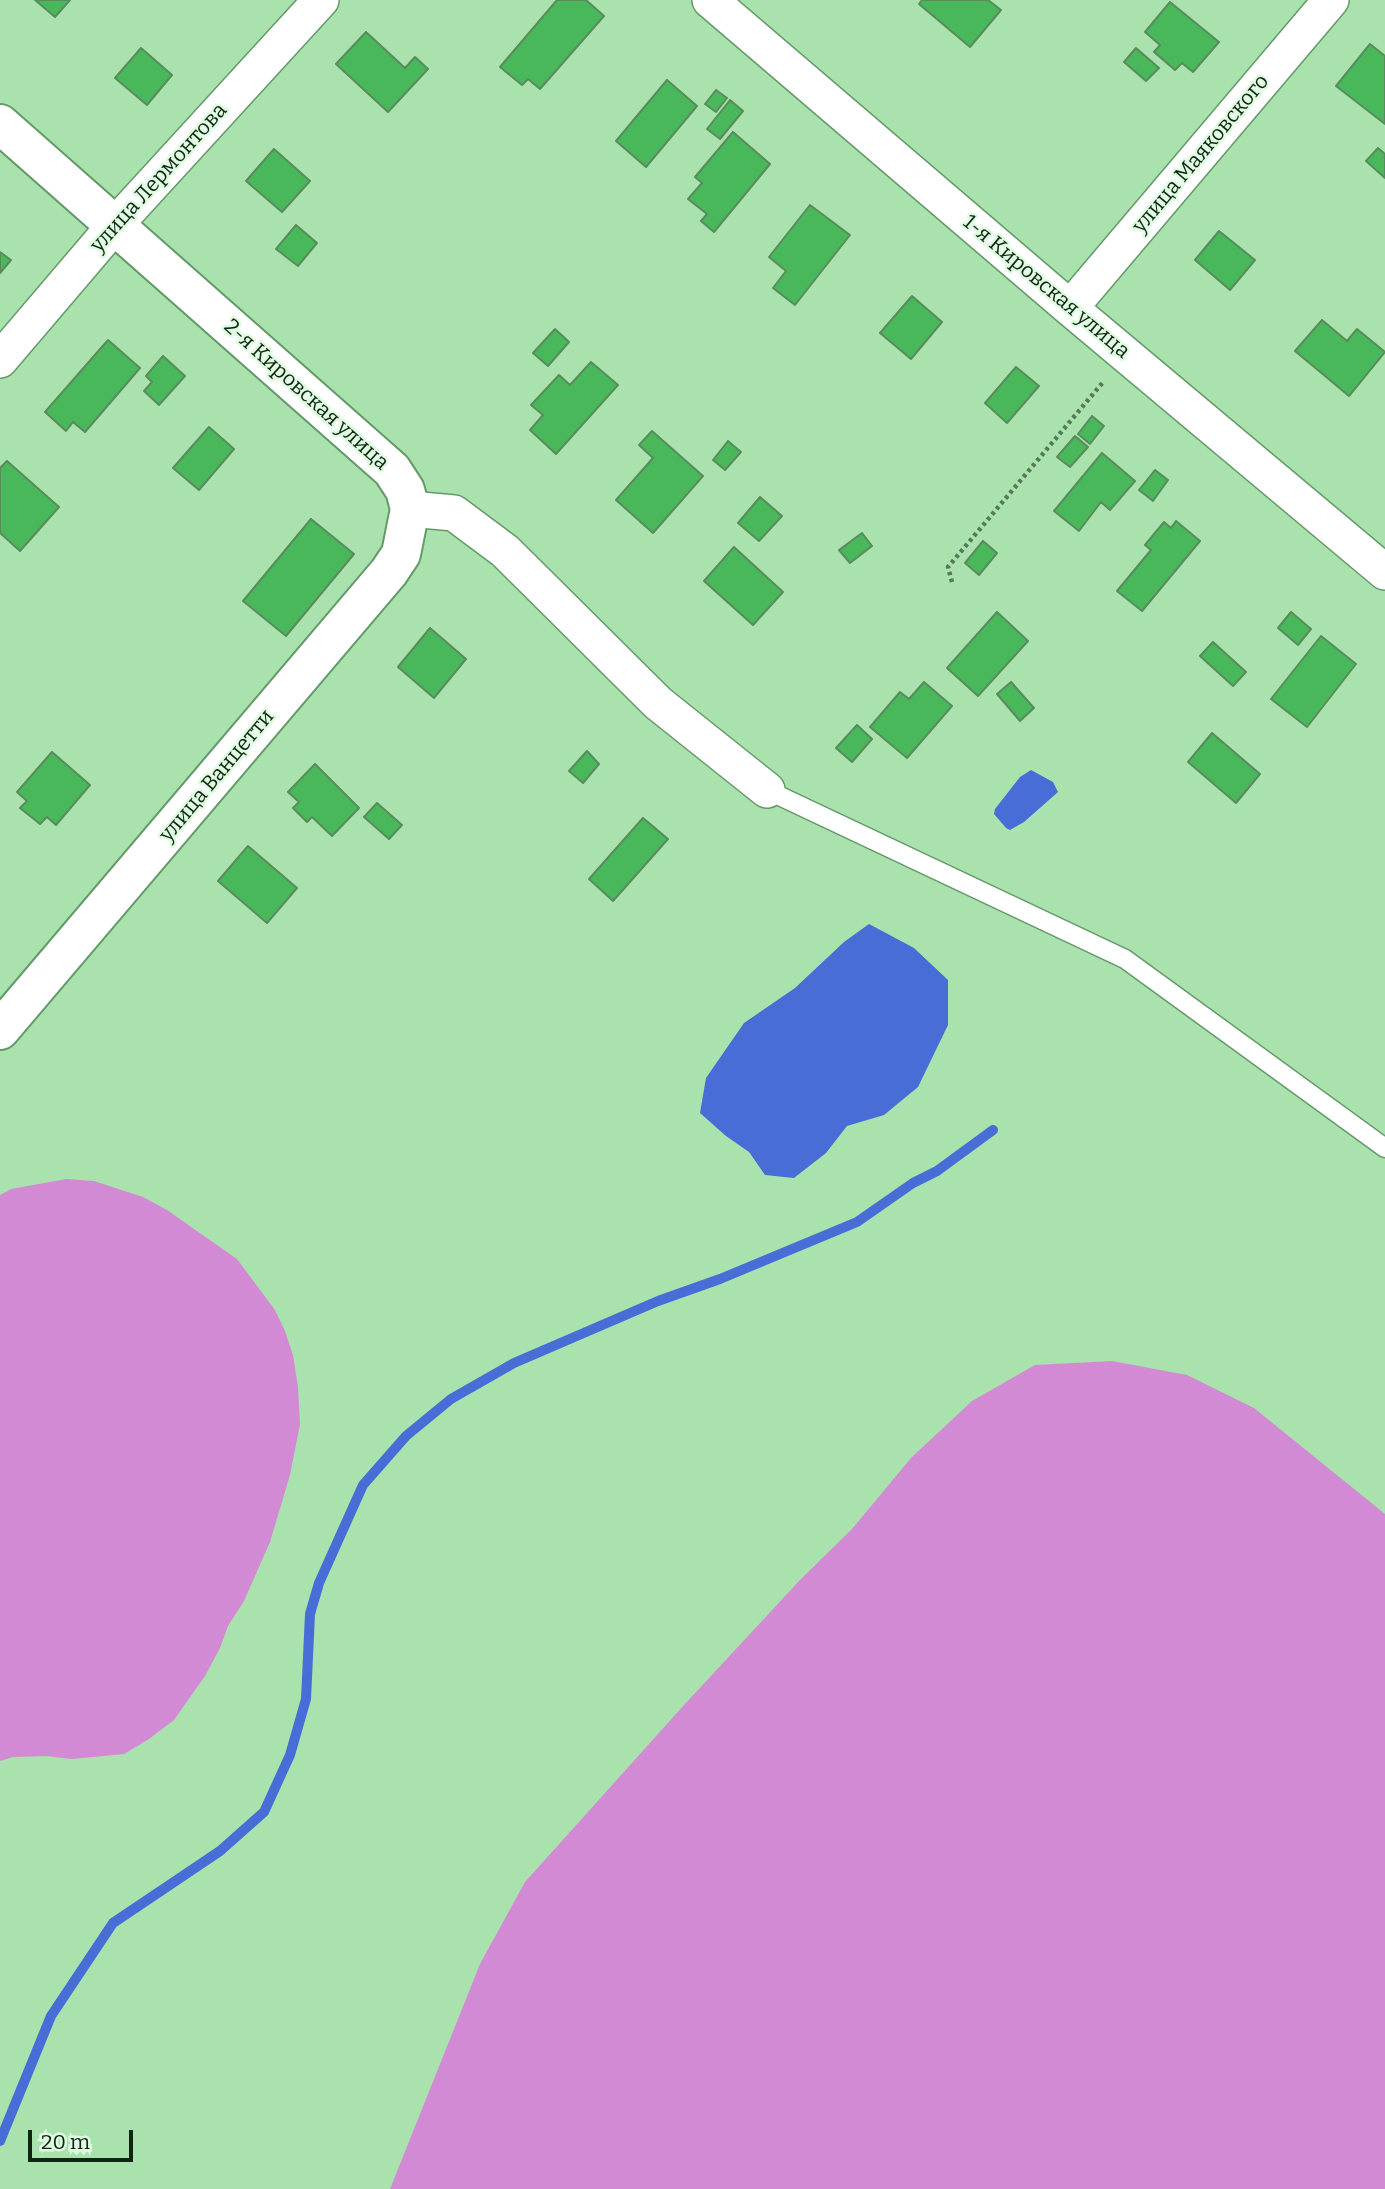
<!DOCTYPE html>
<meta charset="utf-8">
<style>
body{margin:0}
#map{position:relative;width:1385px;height:2189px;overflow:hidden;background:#aae2ae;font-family:Bitter,serif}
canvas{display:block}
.scale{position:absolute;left:28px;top:2130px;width:105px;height:32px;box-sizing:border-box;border:4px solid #0f2512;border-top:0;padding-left:9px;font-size:21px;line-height:24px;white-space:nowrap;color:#0f2512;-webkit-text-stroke:5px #dffbe1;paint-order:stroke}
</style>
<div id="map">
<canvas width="1385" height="2189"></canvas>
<div class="scale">20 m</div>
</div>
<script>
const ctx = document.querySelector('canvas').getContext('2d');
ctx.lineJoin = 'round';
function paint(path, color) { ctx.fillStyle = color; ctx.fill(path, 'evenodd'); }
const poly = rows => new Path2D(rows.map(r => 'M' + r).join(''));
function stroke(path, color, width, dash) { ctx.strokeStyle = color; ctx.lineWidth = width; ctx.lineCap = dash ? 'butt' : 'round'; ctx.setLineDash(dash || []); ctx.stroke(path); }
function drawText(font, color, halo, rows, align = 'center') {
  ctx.font = font + ' Bitter,serif'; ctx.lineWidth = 5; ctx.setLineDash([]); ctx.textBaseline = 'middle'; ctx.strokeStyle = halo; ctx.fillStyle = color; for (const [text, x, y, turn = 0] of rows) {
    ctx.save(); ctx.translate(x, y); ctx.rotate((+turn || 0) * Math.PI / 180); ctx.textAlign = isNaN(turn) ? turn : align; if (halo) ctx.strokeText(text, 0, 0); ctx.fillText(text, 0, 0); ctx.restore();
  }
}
paint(poly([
 [66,1179,94,1181,143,1197,167,1210,237,1259,275,1310,285,1331,293,1355,298,1387,300,1424,290,1475,270,1542,244,1601,228,1626,220,1648,205,1676,174,1720,149,1739,124,1754,72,1759,46,1756,13,1757,0,1761,0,1195,11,1189],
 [1112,1361,1187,1375,1254,1408,1385,1514,1385,2189,390,2189,480,1964,525,1882,684,1705,800,1580,852,1529,911,1458,972,1401,1035,1365]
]), '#d38ad4');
paint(poly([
 [1031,770,1053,782,1058,792,1024,822,1010,830,1006,828,994,814,995,809,1020,777],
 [869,924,914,948,948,980,948,1025,918,1087,884,1115,847,1126,826,1153,794,1178,765,1175,749,1152,726,1136,700,1113,706,1078,744,1023,795,988,844,942]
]), '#486dd6');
stroke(poly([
 [0,2141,51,2016,113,1923,220,1851,264,1812,290,1755,306,1699,310,1614,319,1583,363,1485,406,1436,451,1399,514,1363,658,1301,720,1279,857,1222,913,1183,937,1171,993,1130]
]), '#486dd6', 10);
const building = poly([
 [35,0,70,0,55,17,35,0],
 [557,0,586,0,604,16,540,89,528,79,522,85,500,67,557,0],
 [922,0,988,0,1001,10,970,47,919,4,922,0],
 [1170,2,1219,42,1193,72,1182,63,1175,70,1154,52,1160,45,1145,32,1170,2],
 [366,32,405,68,415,57,428,69,388,112,336,64,366,32],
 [1370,44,1385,56,1385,124,1336,86,1370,44],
 [141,48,172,75,147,105,115,78,141,48],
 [1136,48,1159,68,1146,81,1124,62,1136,48],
 [667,80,697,106,646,167,616,141,667,80],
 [716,90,727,98,716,112,705,104,716,90],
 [730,100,743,111,720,139,707,129,730,100],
 [733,132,770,164,714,232,701,221,707,214,688,199,702,183,695,177,733,132],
 [1378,148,1385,154,1385,178,1366,161,1378,148],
 [274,149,310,181,282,212,246,181,274,149],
 [810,205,850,235,795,305,773,288,786,271,769,257,810,205],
 [296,225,317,243,298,266,276,249,296,225],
 [1219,231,1255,260,1230,290,1195,260,1219,231],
 [0,252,11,260,0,273,0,252],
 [912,296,942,322,911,359,880,333,912,296],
 [1322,320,1347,341,1357,329,1385,352,1349,396,1295,351,1322,320],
 [555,329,569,342,548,366,533,353,555,329],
 [108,340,140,368,85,432,73,422,66,431,45,412,108,340],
 [163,356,185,376,159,405,144,391,152,382,146,376,163,356],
 [591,362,618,385,556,454,530,430,543,415,531,405,559,375,570,385,591,362],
 [1016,367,1039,386,1007,423,985,403,1016,367],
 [1092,416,1104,426,1090,444,1078,434,1092,416],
 [209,427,234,449,199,490,173,468,209,427],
 [652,431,703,476,653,533,616,500,653,458,639,445,652,431],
 [1075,436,1088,447,1070,467,1057,457,1075,436],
 [728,441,741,452,725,470,713,460,728,441],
 [1102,453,1135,481,1110,510,1101,502,1079,531,1054,511,1102,453],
 [7,461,59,507,20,551,0,533,0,468,7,461],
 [1155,470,1168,480,1153,501,1139,490,1155,470],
 [760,497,782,516,759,541,738,523,760,497],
 [311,519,354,554,286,636,243,601,311,519],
 [1176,521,1200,541,1142,611,1117,591,1151,550,1145,545,1164,522,1171,528,1176,521],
 [862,533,872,546,850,563,839,550,862,533],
 [983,541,997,553,979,575,965,563,983,541],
 [734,547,783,592,753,625,704,581,734,547],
 [997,612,1028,641,978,696,947,668,997,612],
 [1291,612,1311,629,1298,645,1278,628,1291,612],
 [430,628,466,659,434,698,398,667,430,628],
 [1321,636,1356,664,1307,727,1271,699,1321,636],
 [1213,642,1246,672,1233,686,1200,656,1213,642],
 [924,682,952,706,907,758,870,727,900,692,909,699,924,682],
 [1011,682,1034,708,1020,721,997,694,1011,682],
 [857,725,872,739,852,762,836,748,857,725],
 [1212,733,1260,774,1236,803,1188,762,1212,733],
 [587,751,599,764,583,783,569,771,587,751],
 [52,752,90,785,56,825,47,817,40,824,20,808,27,801,17,792,52,752],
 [315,764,359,808,332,836,312,817,307,822,293,808,299,802,288,792,315,764],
 [377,803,402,825,389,839,364,817,377,803],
 [643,818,668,839,613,901,589,879,643,818],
 [248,846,297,888,267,923,218,881,248,846]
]);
paint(building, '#49b85b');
stroke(building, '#588c5d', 2);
const lane = poly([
 [767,790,1125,959,1385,1148]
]);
const street = poly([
 [710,0,1070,308,1385,572],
 [1070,308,1331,0],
 [0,360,115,225,321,0],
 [410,509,454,513,505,551,658,703,767,790]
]);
const secondary = poly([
 [0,124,392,470,405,490,410,509,401,554,389,572,0,1030]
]);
stroke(lane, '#649969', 21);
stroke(street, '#649969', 38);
stroke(secondary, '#649969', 42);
stroke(poly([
 [952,582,948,567,1104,381]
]), '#557a58', 4.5, [3.5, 3.5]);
stroke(lane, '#fff', 18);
stroke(street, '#fff', 35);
stroke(secondary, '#fff', 38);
drawText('21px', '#0f2512', '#dffbe1', [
 ["улица Маяковского",1201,154,-50],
 ["улица Лермонтова",159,178,-48],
 ["1-я Кировская улица",1046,287,40],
 ["2-я Кировская улица",306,395,42],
 ["улица Ванцетти",217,776,-50]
]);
</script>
